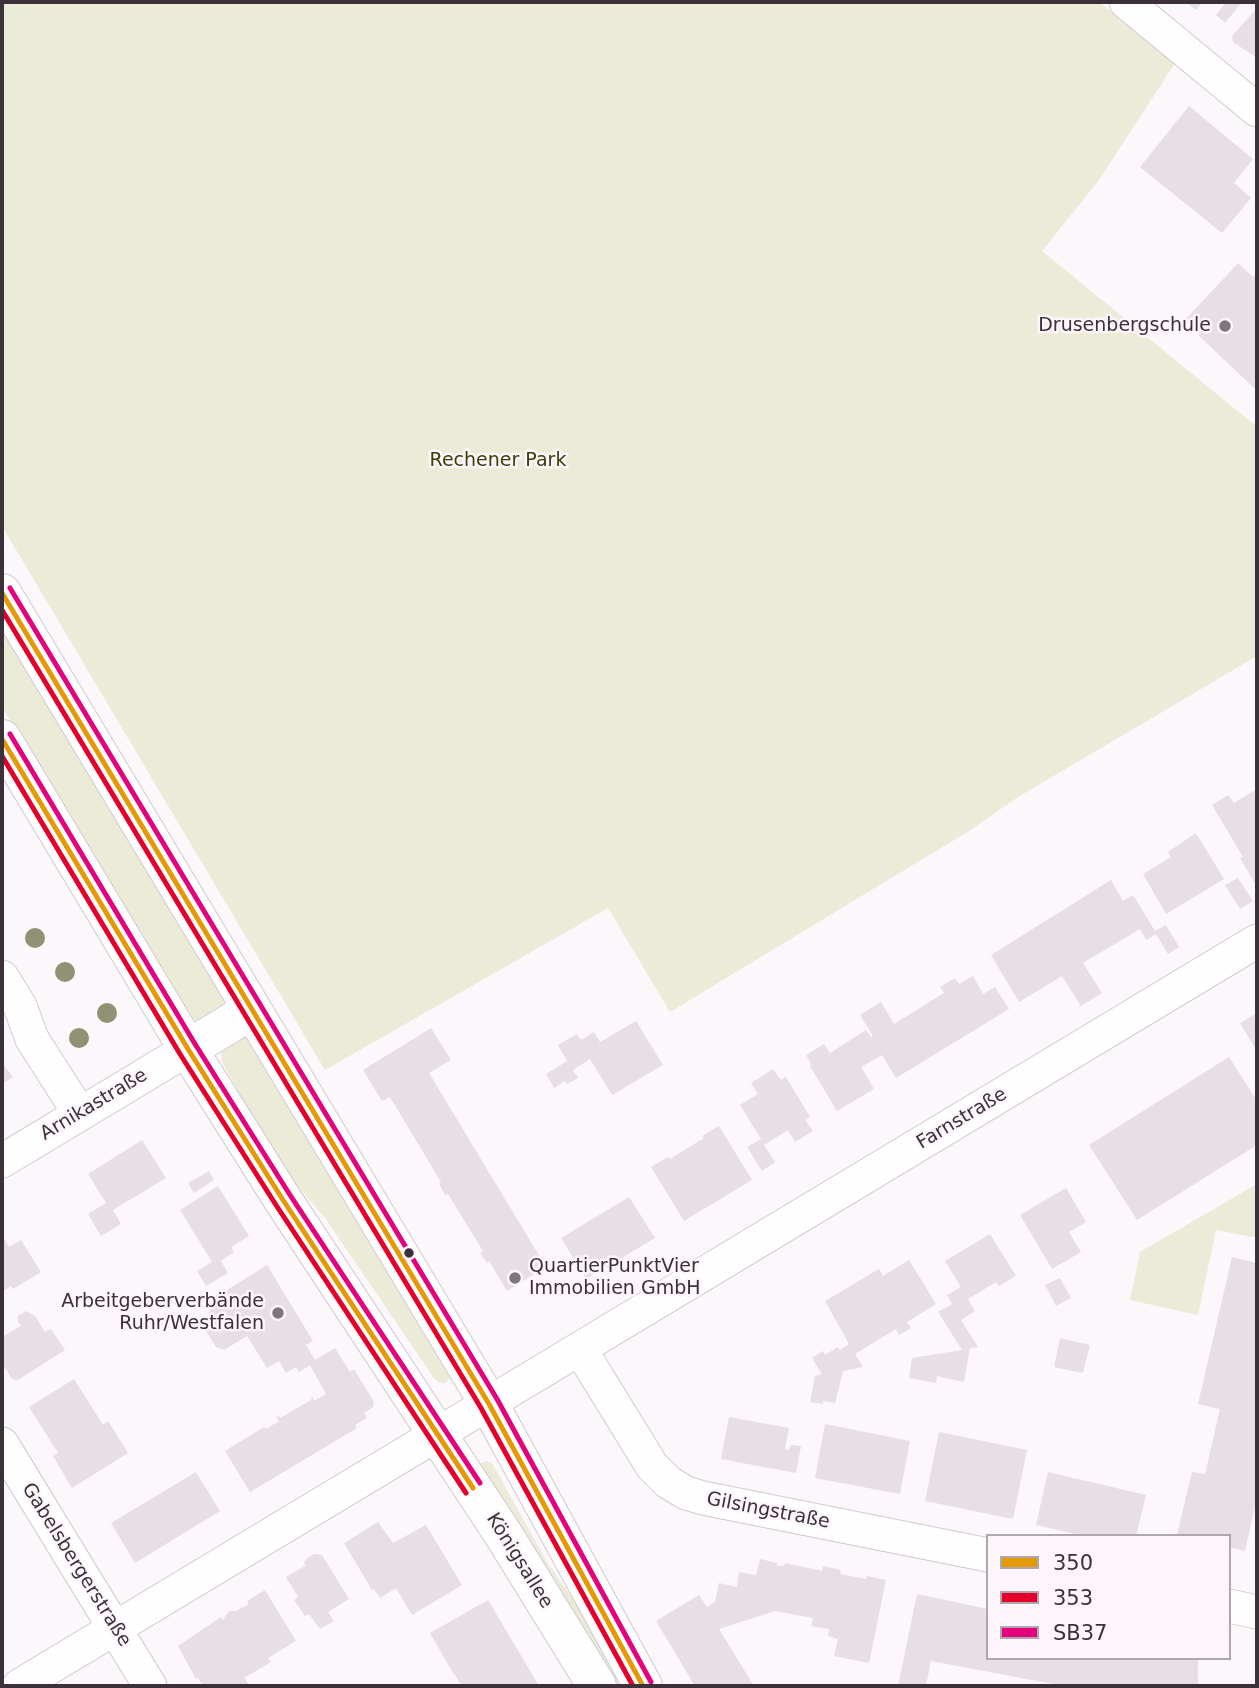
<!DOCTYPE html>
<meta charset="utf-8">
<style>
body{margin:0}
#map{position:relative;width:1259px;height:1688px;overflow:hidden;background:#fbf7fa;font-family:"DejaVu Sans",sans-serif}
canvas{display:block}
.frame{position:absolute;inset:0;border:4px solid #3c303a;pointer-events:none}
.legend{position:absolute;left:986px;top:1534px;width:245px;height:126px;box-sizing:border-box;background:#fcf6fb;border:2px solid #afa7ae;margin:0;padding:9px 12px;list-style:none;font-size:21px;color:#3c303a}
.legend li{display:flex;align-items:center;gap:14px;height:35px}
.legend b{width:35px;border:2px solid #afa7ae}
</style>
<div id="map">
<canvas width="1259" height="1688"></canvas>
<div class="frame"></div>
<ul class="legend">
<li><b style="height:9px;background:#e49a06"></b>350</li>
<li><b style="height:9px;background:#e4002b"></b>353</li>
<li><b style="height:9px;background:#e5007d"></b>SB37</li>
</ul>
</div>
<script>
const ctx = document.querySelector('canvas').getContext('2d');
ctx.lineJoin = 'round';
function paint(path, color) { ctx.fillStyle = color; ctx.fill(path, 'evenodd'); }
const poly = rows => new Path2D(rows.map(r => 'M' + r).join(''));
function stroke(path, color, width, dash) { ctx.strokeStyle = color; ctx.lineWidth = width; ctx.lineCap = dash ? 'butt' : 'round'; ctx.setLineDash(dash || []); ctx.stroke(path); }
function drawText(font, color, halo, rows, align = 'center') {
  ctx.font = font + ' "DejaVu Sans",sans-serif'; ctx.lineWidth = 5; ctx.setLineDash([]); ctx.textBaseline = 'middle'; ctx.strokeStyle = halo; ctx.fillStyle = color; for (const [text, x, y, turn = 0] of rows) {
    ctx.save(); ctx.translate(x, y); ctx.rotate((+turn || 0) * Math.PI / 180); ctx.textAlign = isNaN(turn) ? turn : align; if (halo) ctx.strokeText(text, 0, 0); ctx.fillText(text, 0, 0); ctx.restore();
  }
}
paint(poly([
 [2,2,1099,2,1175,63,1099,180,1042,251,1257,427,1257,656,1018,797,969,831,670,1012,608,908,325,1070,2,526],
 [2,624,225,999,221,1010,204,1021,193,1019,185,1013,2,707],
 [239,1037,249,1037,451,1378,445,1383,439,1383,434,1378,325,1218,294,1182,272,1152,223,1064,221,1054,225,1046],
 [1257,1184,1257,1238,1216,1230,1198,1315,1130,1300,1140,1252],
 [486,1461,492,1463,548,1564,593,1627,626,1686,615,1686,479,1465]
]), '#ebebd8');
paint(poly([
 [1186,2,1203,2,1196,10],
 [1226,2,1242,2,1225,23,1216,15],
 [1257,8,1257,58,1233,42,1232,36],
 [1189,106,1253,159,1234,183,1251,198,1222,233,1140,167],
 [1238,263,1253,277,1257,273,1257,385,1254,388,1198,335,1201,333,1186,319],
 [1257,789,1257,887,1240,858,1243,857,1212,805,1228,795,1234,803],
 [1196,833,1224,879,1166,914,1143,874,1171,857,1168,852],
 [1238,878,1253,901,1240,909,1225,885],
 [1111,880,1123,901,1133,895,1155,931,1166,925,1179,947,1168,954,1156,934,1146,940,1140,929,1083,963,1102,993,1081,1006,1062,976,1019,1002,991,955],
 [973,976,983,994,995,987,1009,1009,896,1078,882,1055,861,1067,874,1089,837,1111,810,1066,811,1064,806,1055,824,1044,830,1053,866,1030,871,1037,873,1036,860,1015,881,1002,894,1024,944,993,940,987,955,978,959,984],
 [1257,1013,1257,1051,1240,1023],
 [636,1021,663,1065,612,1095,590,1059,573,1070,578,1078,567,1084,565,1081,554,1088,546,1074,567,1061,558,1045,577,1034,581,1040,594,1032,600,1042],
 [431,1028,451,1060,429,1073,546,1267,507,1291,489,1261,487,1263,480,1253,483,1251,448,1194,445,1195,442,1189,439,1184,441,1182,390,1097,382,1101,363,1070],
 [1229,1057,1257,1101,1257,1145,1137,1220,1089,1145],
 [2,1063,13,1077,2,1084],
 [773,1069,781,1080,786,1077,810,1117,805,1120,813,1131,795,1142,788,1130,764,1145,775,1162,762,1171,747,1147,761,1139,740,1105,758,1094,751,1083],
 [719,1126,752,1180,684,1221,651,1167,668,1157,670,1159,704,1138,702,1136],
 [142,1140,166,1178,113,1210,121,1224,101,1236,88,1214,106,1203,88,1174],
 [209,1171,214,1180,194,1193,188,1183],
 [218,1186,249,1236,231,1247,234,1252,221,1261,228,1273,206,1286,197,1271,212,1262,180,1210],
 [1066,1188,1086,1222,1069,1232,1081,1252,1052,1269,1020,1215],
 [629,1197,655,1238,586,1279,561,1238],
 [990,1234,1016,1276,999,1286,996,1282,968,1299,975,1311,961,1320,978,1347,970,1348,964,1382,937,1376,936,1383,909,1378,912,1358,962,1350,938,1312,952,1304,947,1295,961,1287,945,1261],
 [2,1235,9,1247,21,1240,41,1272,13,1289,11,1286,2,1292],
 [1232,1257,1257,1263,1257,1497,1245,1551,1229,1547,1229,1536,1177,1535,1192,1472,1205,1474,1220,1409,1198,1404],
 [909,1260,936,1304,907,1322,911,1328,899,1335,896,1329,855,1354,863,1367,843,1371,835,1403,823,1401,823,1404,810,1402,815,1376,822,1374,812,1358,823,1351,825,1355,838,1347,840,1350,849,1344,825,1301,879,1269,883,1276],
 [267,1265,313,1341,306,1345,315,1360,335,1348,350,1372,354,1369,374,1402,373,1407,364,1413,367,1418,355,1425,357,1428,250,1492,225,1451,264,1427,266,1429,279,1421,276,1417,279,1416,280,1418,311,1400,312,1396,314,1401,326,1394,310,1365,299,1372,296,1367,286,1373,279,1361,267,1368,247,1336,224,1350,216,1347,205,1329,211,1306,208,1302],
 [1060,1278,1071,1298,1056,1306,1045,1285],
 [26,1311,35,1316,45,1332,51,1329,65,1350,18,1380,12,1379,4,1366,2,1337,21,1326,18,1321,18,1316],
 [1060,1338,1090,1345,1083,1373,1054,1367],
 [74,1379,103,1425,108,1421,128,1453,72,1488,53,1456,58,1453,29,1407],
 [729,1417,789,1428,785,1449,789,1450,791,1445,801,1446,796,1473,721,1459],
 [825,1424,910,1441,900,1494,815,1478],
 [939,1432,1027,1450,1013,1519,925,1501],
 [196,1472,220,1511,135,1563,111,1523],
 [1048,1472,1146,1495,1136,1536,1084,1536,1036,1525],
 [378,1522,393,1543,426,1525,462,1585,412,1615,396,1588,380,1598,374,1589,372,1590,344,1543],
 [314,1554,322,1555,349,1599,328,1612,334,1621,320,1629,309,1614,305,1616,294,1600,298,1597,286,1577,305,1566,304,1563,306,1559],
 [760,1559,777,1563,777,1566,784,1566,785,1563,822,1571,823,1566,841,1570,840,1574,866,1579,867,1576,886,1580,869,1663,834,1656,838,1639,828,1636,829,1629,811,1626,813,1618,775,1611,719,1629,754,1686,695,1686,656,1621,699,1595,707,1607,715,1602,719,1583,737,1587,739,1572,756,1575],
 [265,1590,296,1641,268,1658,271,1662,244,1678,250,1686,203,1686,198,1678,196,1679,178,1646,221,1617,223,1620,229,1611,236,1611,249,1604,247,1601],
 [917,1594,988,1609,988,1658,1198,1658,1198,1686,1064,1686,931,1661,926,1686,898,1686],
 [488,1600,510,1637,539,1686,462,1686,452,1671,430,1633]
]), '#e7dee6');
const minor = poly([
 [1126,2,1257,110],
 [2,977,20,1006,32,1039,80,1114],
 [2,1161,188,1049],
 [580,1349,652,1466,668,1482,686,1493,703,1498,988,1555],
 [2,1444,150,1686],
 [1229,1606,1257,1612],
 [19,1686,1257,941]
]);
const major = poly([
 [2,593,489,1404,643,1686],
 [2,739,188,1049,283,1200,503,1534,597,1686],
 [188,1049,252,1010]
]);
stroke(minor, '#d1cad0', 35);
stroke(major, '#d1cad0', 40);
stroke(minor, '#fefefe', 33);
stroke(major, '#fefefe', 38);
stroke(poly([
 [2,593,489,1404,643,1686],
 [2,739,188,1049,283,1200,473,1488]
]), '#e49a06', 5);
stroke(poly([
 [2,610,481,1408,633,1686],
 [2,756,180,1054,276,1205,466,1493]
]), '#e4002b', 5);
stroke(poly([
 [10,588,497,1399,651,1682],
 [10,734,195,1044,290,1195,480,1483]
]), '#e5007d', 5);
ctx.fillStyle = '#919174';
for (const [x, y] of [
 [35,938],
 [65,972],
 [107,1013],
 [79,1038]
]) { ctx.beginPath(); ctx.arc(x, y, 10, 0, 2 * Math.PI); ctx.fill(); }
for (const [x, y, r, color] of [
 [1225,326,7,"#7f767d"],
 [409,1253,6,"#3c303a"],
 [515,1278,7,"#7f767d"],
 [278,1313,7,"#7f767d"]
]) { const dot = new Path2D(); dot.arc(x, y, r, 0, 2 * Math.PI); ctx.fillStyle = color; ctx.fill(dot); stroke(dot, '#fcf6fb', 2.5); }
drawText('19px', '#3c303a', '#fcf6fb', [
 ["Drusenbergschule",1211,326],
 ["QuartierPunktVier",529,1267,"left"],
 ["Immobilien GmbH",529,1289,"left"],
 ["Arbeitgeberverbände",264,1302],
 ["Ruhr/Westfalen",264,1324]
], 'right');
drawText('19px', '#3b3e06', '#fcf6fb', [
 ["Rechener Park",498,461]
]);
drawText('19px', '#3c303a', '#fcf6fb', [
 ["Arnikastraße",94,1105,-31],
 ["Farnstraße",962,1119,-31],
 ["Gilsingstraße",768,1511,11],
 ["Königsallee",519,1561,58],
 ["Gabelsbergerstraße",76,1565,58]
]);
</script>
